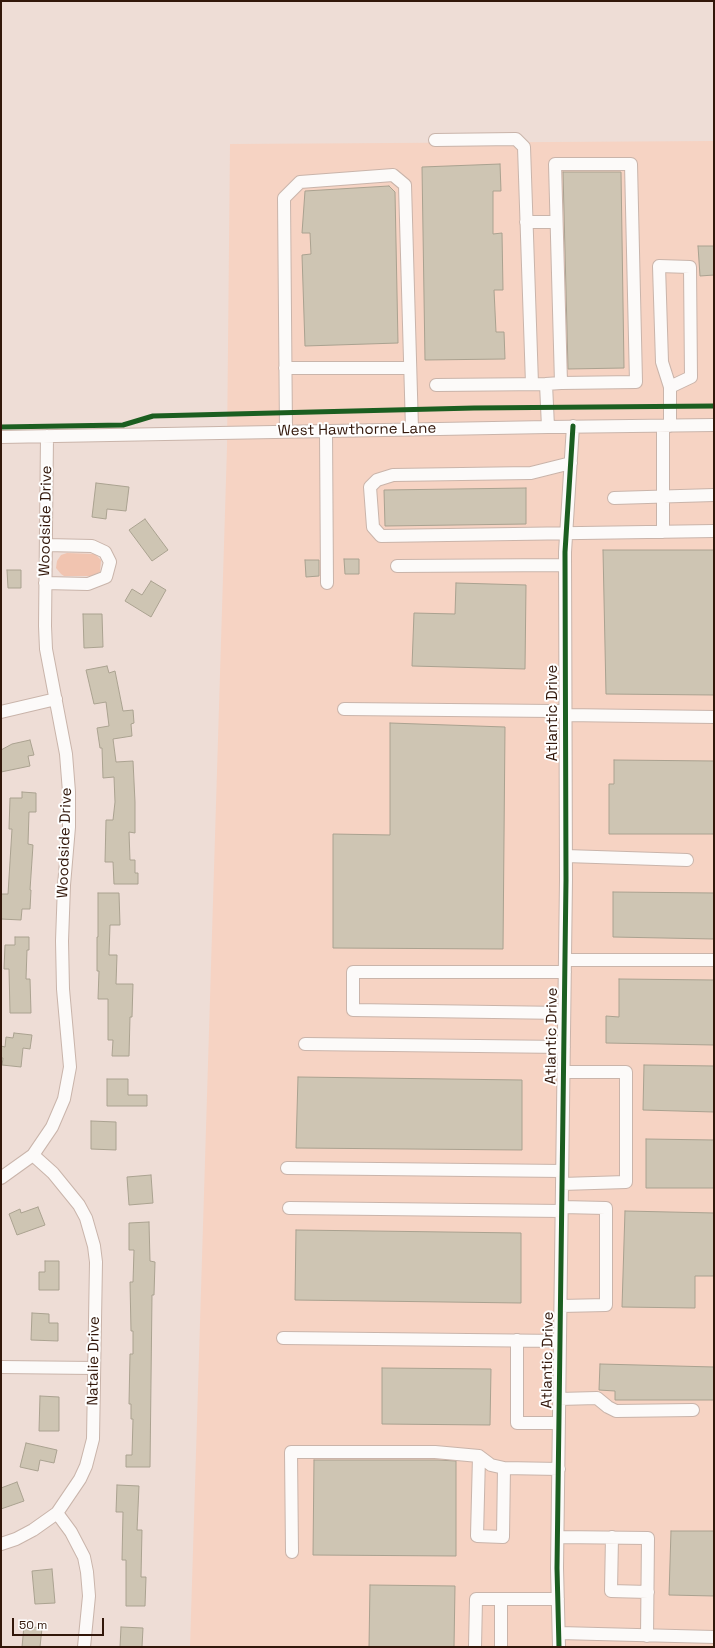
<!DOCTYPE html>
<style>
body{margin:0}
#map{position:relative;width:715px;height:1648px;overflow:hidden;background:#eeddd6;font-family:"Space Grotesk",sans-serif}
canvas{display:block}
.frame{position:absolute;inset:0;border:2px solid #32170a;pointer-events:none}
.scale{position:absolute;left:12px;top:1618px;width:92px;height:18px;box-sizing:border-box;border:2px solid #32170a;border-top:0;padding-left:5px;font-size:12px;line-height:14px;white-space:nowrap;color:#32170a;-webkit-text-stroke:3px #fff;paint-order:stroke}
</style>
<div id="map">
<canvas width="715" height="1648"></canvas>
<div class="frame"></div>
<div class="scale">50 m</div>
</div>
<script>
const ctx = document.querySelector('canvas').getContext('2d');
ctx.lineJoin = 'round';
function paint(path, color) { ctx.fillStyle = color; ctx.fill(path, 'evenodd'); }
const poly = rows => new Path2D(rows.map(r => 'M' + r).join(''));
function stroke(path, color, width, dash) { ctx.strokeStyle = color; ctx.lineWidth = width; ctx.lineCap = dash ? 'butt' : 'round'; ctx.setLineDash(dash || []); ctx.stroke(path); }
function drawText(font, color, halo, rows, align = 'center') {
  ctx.font = font + ' "Space Grotesk",sans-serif'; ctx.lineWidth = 4; ctx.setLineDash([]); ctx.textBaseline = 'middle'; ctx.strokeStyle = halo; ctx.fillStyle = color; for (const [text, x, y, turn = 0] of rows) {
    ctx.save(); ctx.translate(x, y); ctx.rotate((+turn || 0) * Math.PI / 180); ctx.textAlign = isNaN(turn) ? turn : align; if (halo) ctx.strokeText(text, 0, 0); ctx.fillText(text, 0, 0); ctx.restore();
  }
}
paint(poly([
 [714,141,714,1647,190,1647,227,447,230,144]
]), '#f6d3c3');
paint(poly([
 [67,553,95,554,101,560,100,572,92,576,64,576,61,574,56,568,57,561,61,555]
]), '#f1c4b0');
const building = poly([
 [500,164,501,191,493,191,493,234,502,233,503,290,494,290,496,332,504,332,505,359,425,360,422,167,500,164],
 [563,172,621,172,624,368,568,369,563,172],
 [389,186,395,192,398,343,305,346,302,255,311,254,310,233,302,233,305,191,389,186],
 [698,246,714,246,714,275,700,276,698,246],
 [96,483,129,487,126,511,107,509,106,519,92,517,96,483],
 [526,488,526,524,385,526,384,490,526,488],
 [145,519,168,550,152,561,129,530,145,519],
 [603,550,714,550,714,695,606,694,603,550],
 [344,559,359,559,359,574,345,574,344,559],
 [305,560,319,560,319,576,306,577,305,560],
 [7,570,21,570,21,588,8,588,7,570],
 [151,581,166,590,151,617,125,601,132,589,142,595,151,581],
 [456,583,526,585,525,669,412,666,414,613,455,614,456,583],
 [83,614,102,614,103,647,84,648,83,614],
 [107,666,109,673,115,671,123,711,133,710,134,723,131,724,132,736,113,739,116,762,133,761,135,802,135,833,129,832,130,860,135,860,135,873,138,873,138,884,114,884,113,862,105,862,106,820,113,820,115,802,114,777,103,778,102,748,100,748,97,728,109,726,106,702,94,704,86,670,107,666],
 [390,723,505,727,503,949,333,948,333,834,390,835,390,723],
 [30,740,34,755,28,756,30,766,1,772,1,750,12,744,30,740],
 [614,760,714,761,714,834,609,834,609,784,614,784,614,760],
 [22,792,36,793,36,812,29,812,28,844,33,845,30,890,31,890,30,909,22,909,21,920,1,919,1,894,8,894,12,829,9,829,10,798,22,798,22,792],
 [613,892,714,893,714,939,613,937,613,892],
 [98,893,119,893,120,925,110,925,109,955,117,955,116,984,133,984,132,1017,130,1017,129,1056,112,1056,113,1040,108,1040,108,999,98,999,99,971,97,971,97,937,98,937,98,893],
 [15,937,29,937,29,950,27,950,26,979,30,979,31,1013,10,1013,9,969,4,969,5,945,15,945,15,937],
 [619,979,714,980,714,1045,606,1043,606,1016,619,1017,619,979],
 [14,1033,32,1035,30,1049,23,1048,21,1067,2,1065,3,1058,1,1058,1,1046,5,1047,6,1037,13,1038,14,1033],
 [644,1065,714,1066,714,1112,643,1110,644,1065],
 [298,1077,522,1080,522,1150,296,1148,298,1077],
 [107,1079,128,1079,128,1095,147,1095,147,1106,107,1106,107,1079],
 [91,1121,116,1122,116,1150,91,1149,91,1121],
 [646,1139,714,1140,714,1188,646,1188,646,1139],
 [151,1175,153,1203,129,1205,127,1177,151,1175],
 [38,1207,45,1225,17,1235,9,1214,20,1209,21,1213,38,1207],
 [625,1211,714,1213,714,1276,695,1276,695,1308,622,1307,625,1211],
 [149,1222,150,1261,155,1262,154,1295,152,1295,150,1467,126,1467,126,1455,132,1455,133,1419,131,1419,131,1404,129,1404,130,1354,133,1354,133,1331,131,1331,130,1282,133,1282,134,1250,129,1250,129,1223,149,1222],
 [296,1230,521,1233,521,1303,295,1300,296,1230],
 [45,1261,59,1261,59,1290,39,1290,39,1272,45,1272,45,1261],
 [32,1313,49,1314,49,1323,58,1323,58,1341,31,1340,32,1313],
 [600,1364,714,1367,714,1400,615,1400,615,1391,599,1390,600,1364],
 [382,1368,491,1369,490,1425,382,1424,382,1368],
 [40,1396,59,1397,59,1431,39,1431,40,1396],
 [26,1443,57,1450,54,1463,40,1460,38,1471,20,1467,26,1443],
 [314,1460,438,1460,456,1461,456,1556,313,1555,314,1460],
 [17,1482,24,1501,1,1509,1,1488,17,1482],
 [117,1485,139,1486,137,1530,142,1530,141,1577,146,1577,145,1606,126,1606,126,1560,122,1560,123,1512,116,1512,117,1485],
 [671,1531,714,1531,714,1596,669,1595,671,1531],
 [52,1569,55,1603,35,1604,32,1571,52,1569],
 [370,1585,455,1586,454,1647,369,1647,370,1585],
 [24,1626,42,1628,40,1647,22,1647,24,1626],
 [121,1627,143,1628,142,1647,120,1647,121,1627]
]);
paint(building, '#cec5b3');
stroke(building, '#aaa290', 1);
const minor = poly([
 [435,140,516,139,524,147,532,384],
 [526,222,556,222],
 [285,368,410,368],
 [546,384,561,383,636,382,631,164,555,164,561,383],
 [436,385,546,384,548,427],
 [663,426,663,532],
 [670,426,670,387,662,362,659,266,690,267,691,377,670,387],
 [326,431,327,583],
 [286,432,284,198,300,182,393,175,405,185,412,429],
 [1,437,548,427,714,425],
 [571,463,531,473,393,475,377,480,370,487,373,527,381,536,714,531],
 [614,498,714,495],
 [397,566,565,565],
 [45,583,88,584,106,577,110,562,105,552,92,546,46,545],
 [344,709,553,711,559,711,565,715,714,717],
 [1,712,56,699],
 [566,856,687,860],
 [565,960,714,960],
 [564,1013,353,1010,353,972,565,972],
 [305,1044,564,1047],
 [287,1168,562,1171],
 [1,1178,33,1155,52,1127,64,1099,70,1067,63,989,62,941,64,885,69,827,69,792,66,754,46,649,45,626,47,436],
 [562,1184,626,1182,626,1072,563,1072],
 [289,1208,562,1211],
 [561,1306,606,1305,606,1208,562,1207],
 [283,1338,560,1341],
 [517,1340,517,1423,559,1423],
 [1,1367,94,1368],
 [559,1399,597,1398,608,1407,616,1411,693,1410],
 [479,1456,477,1536,503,1537,504,1468],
 [57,1513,71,1532,84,1557,87,1572,89,1596,84,1647],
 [558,1537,648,1538,647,1636],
 [612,1537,611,1591,648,1592],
 [1,1544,16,1539,33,1530,57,1513,80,1479,86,1466,93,1439,96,1262,94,1246,86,1218,79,1205,53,1173,33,1155],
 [292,1552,291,1452,435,1452,479,1456,491,1465,504,1468,559,1469],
 [559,1633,714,1637],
 [475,1647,476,1599,558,1599],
 [501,1647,501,1599],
 [559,1647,557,1568,566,880,565,552,573,426]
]);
stroke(minor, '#c9b4aa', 14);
stroke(minor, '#fcfaf9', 12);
stroke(poly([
 [1,427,123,425,153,416,474,408,714,406],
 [559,1647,557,1568,566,880,565,552,573,426]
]), '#1b5e20', 5);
drawText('15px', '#32170a', '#fff', [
 ["West Hawthorne Lane",357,430,-1],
 ["Woodside Drive",46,521,-89],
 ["Atlantic Drive",553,713,-90],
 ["Woodside Drive",65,843,-88],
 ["Atlantic Drive",552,1036,-89],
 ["Atlantic Drive",548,1360,-89],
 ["Natalie Drive",94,1361,-89]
]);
</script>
